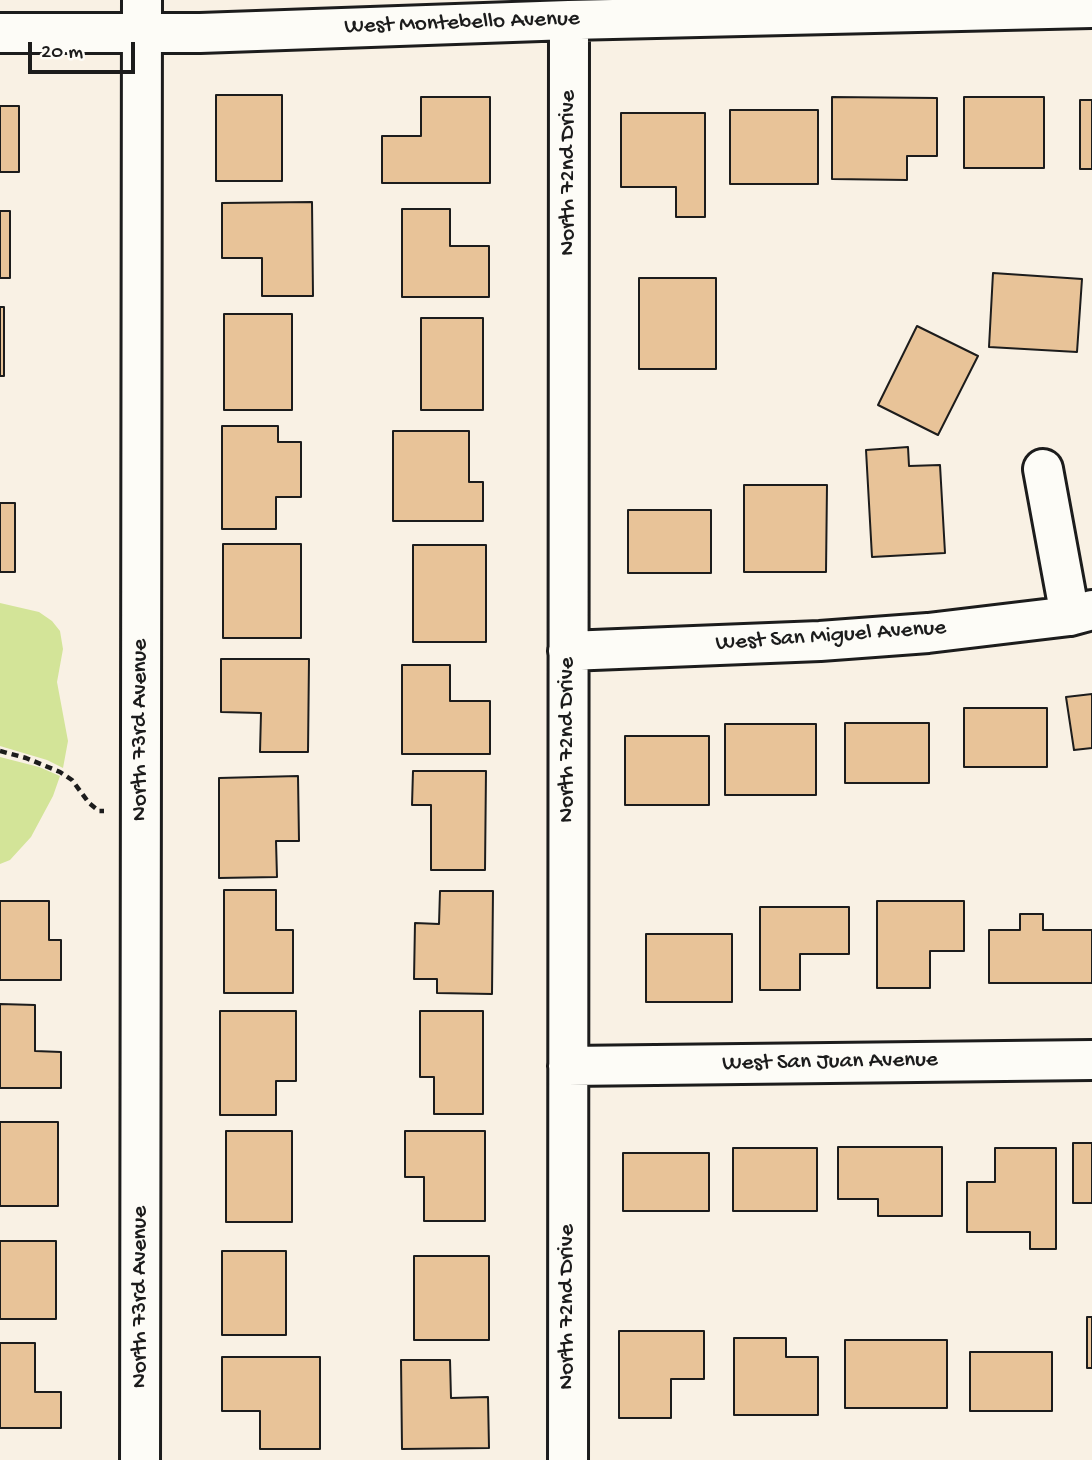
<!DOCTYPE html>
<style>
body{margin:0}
#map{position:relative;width:1092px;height:1460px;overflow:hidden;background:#f9f1e4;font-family:"Gochi Hand",sans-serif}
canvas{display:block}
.scale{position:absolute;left:28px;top:42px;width:107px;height:32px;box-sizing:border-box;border:4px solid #1c1c1c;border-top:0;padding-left:9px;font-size:21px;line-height:24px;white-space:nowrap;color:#1c1c1c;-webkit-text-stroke:5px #fdfcf7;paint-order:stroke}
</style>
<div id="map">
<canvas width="1092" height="1460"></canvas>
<div class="scale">20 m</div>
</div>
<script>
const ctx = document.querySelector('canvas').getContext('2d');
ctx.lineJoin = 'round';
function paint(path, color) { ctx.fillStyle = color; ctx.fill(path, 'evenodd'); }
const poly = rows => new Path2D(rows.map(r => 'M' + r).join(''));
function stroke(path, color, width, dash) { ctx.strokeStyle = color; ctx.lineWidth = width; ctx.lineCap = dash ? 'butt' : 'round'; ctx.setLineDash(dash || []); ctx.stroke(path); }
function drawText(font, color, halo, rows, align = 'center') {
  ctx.font = font + ' "Gochi Hand",sans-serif'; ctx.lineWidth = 7; ctx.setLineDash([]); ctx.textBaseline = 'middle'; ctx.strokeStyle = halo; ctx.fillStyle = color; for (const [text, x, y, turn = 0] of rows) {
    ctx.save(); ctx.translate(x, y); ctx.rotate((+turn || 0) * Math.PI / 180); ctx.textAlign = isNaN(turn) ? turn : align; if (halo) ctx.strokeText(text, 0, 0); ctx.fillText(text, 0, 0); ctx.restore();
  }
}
paint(poly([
 [0,603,39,612,52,621,60,631,63,649,57,682,68,741,63,768,47,760,0,746],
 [0,757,39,767,60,776,53,796,31,837,10,860,0,864]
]), '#d3e498');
const building = poly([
 [216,95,282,95,282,181,216,181,216,95],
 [421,97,490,97,490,183,382,183,382,136,421,136,421,97],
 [832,97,937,98,937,156,907,156,907,180,832,179,832,97],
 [964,97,1044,97,1044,168,964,168,964,97],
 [1080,100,1092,100,1092,169,1080,169,1080,100],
 [0,106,19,106,19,172,0,172,0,106],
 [730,110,818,110,818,184,730,184,730,110],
 [621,113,705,113,705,217,676,217,676,187,621,187,621,113],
 [312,202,313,296,262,296,262,258,222,258,222,203,312,202],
 [402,209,450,209,450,246,489,246,489,297,402,297,402,209],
 [0,211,10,211,10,278,0,278,0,211],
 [993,273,1082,279,1077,352,989,347,993,273],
 [639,278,716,278,716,369,639,369,639,278],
 [0,307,4,307,4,376,0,376,0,307],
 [224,314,292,314,292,410,224,410,224,314],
 [421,318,483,318,483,410,421,410,421,318],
 [917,326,978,356,938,435,878,405,917,326],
 [222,426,278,426,278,442,301,442,301,497,276,497,276,529,222,529,222,426],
 [393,431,469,431,469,482,483,482,483,521,393,521,393,431],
 [908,447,909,466,940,465,945,553,872,557,866,450,908,447],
 [744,485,827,485,826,572,744,572,744,485],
 [0,503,15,503,15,572,0,572,0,503],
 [628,510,711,510,711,573,628,573,628,510],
 [223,544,301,544,301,638,223,638,223,544],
 [413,545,486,545,486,642,413,642,413,545],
 [221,659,309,659,308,752,260,752,261,713,221,712,221,659],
 [402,665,450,665,450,701,490,701,490,754,402,754,402,665],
 [1092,694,1092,748,1074,750,1066,697,1092,694],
 [964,708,1047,708,1047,767,964,767,964,708],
 [845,723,929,723,929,783,845,783,845,723],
 [725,724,816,724,816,795,725,795,725,724],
 [625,736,709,736,709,805,625,805,625,736],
 [413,771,486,771,485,870,431,870,431,805,412,805,413,771],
 [298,776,299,841,276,841,277,877,219,878,219,778,298,776],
 [224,890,276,890,276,930,293,930,293,993,224,993,224,890],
 [440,891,493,891,492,994,437,993,437,979,414,979,415,923,439,924,440,891],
 [0,901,49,901,49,940,61,940,61,980,0,980,0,901],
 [877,901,964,901,964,951,930,951,930,988,877,988,877,901],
 [760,907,849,907,849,954,800,954,800,990,760,990,760,907],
 [1020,914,1043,914,1043,930,1092,930,1092,983,989,983,989,930,1020,930,1020,914],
 [646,934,732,934,732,1002,646,1002,646,934],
 [0,1004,35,1005,35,1051,61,1052,61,1088,0,1088,0,1004],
 [220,1011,296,1011,296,1081,276,1081,276,1115,220,1115,220,1011],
 [420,1011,483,1011,483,1114,434,1114,434,1077,420,1077,420,1011],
 [0,1122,58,1122,58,1206,0,1206,0,1122],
 [226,1131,292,1131,292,1222,226,1222,226,1131],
 [405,1131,485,1131,485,1221,424,1221,424,1177,405,1177,405,1131],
 [1073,1143,1092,1143,1092,1203,1073,1203,1073,1143],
 [838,1147,942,1147,942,1216,878,1216,878,1199,838,1199,838,1147],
 [733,1148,817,1148,817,1211,733,1211,733,1148],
 [995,1148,1056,1148,1056,1249,1030,1249,1030,1232,967,1232,967,1182,995,1182,995,1148],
 [623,1153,709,1153,709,1211,623,1211,623,1153],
 [0,1241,56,1241,56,1319,0,1319,0,1241],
 [222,1251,286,1251,286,1335,222,1335,222,1251],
 [414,1256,489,1256,489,1340,414,1340,414,1256],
 [1087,1317,1092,1317,1092,1368,1087,1368,1087,1317],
 [619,1331,704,1331,704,1379,671,1379,671,1418,619,1418,619,1331],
 [734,1338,786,1338,786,1357,818,1357,818,1415,734,1415,734,1338],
 [845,1340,947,1340,947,1408,845,1408,845,1340],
 [0,1343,35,1343,35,1392,61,1392,61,1428,0,1428,0,1343],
 [970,1352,1052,1352,1052,1411,970,1411,970,1352],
 [222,1357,320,1357,320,1449,260,1449,260,1411,222,1411,222,1357],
 [401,1360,450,1360,451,1398,488,1397,489,1448,402,1449,401,1360]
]);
paint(building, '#e8c398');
stroke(building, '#1c1c1c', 2);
const minor = poly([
 [0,33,200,33,569,20,1092,8],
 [1043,469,1070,616],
 [568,651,820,641,928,633,1070,616,1092,610],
 [568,1066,1092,1060],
 [140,1460,142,0],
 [568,1460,569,20]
]);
stroke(minor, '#1c1c1c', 44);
stroke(poly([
 [0,751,26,758,60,772,72,780,89,803,99,811,104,811]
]), '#1c1c1c', 4.5, [7, 5]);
stroke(minor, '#fdfcf7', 38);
drawText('23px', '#1c1c1c', '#fdfcf7', [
 ["West Montebello Avenue",462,24,-2],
 ["North 72nd Drive",569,173,-90],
 ["West San Miguel Avenue",831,637,-4],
 ["North 73rd Avenue",141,730,-90],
 ["North 72nd Drive",568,740,-90],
 ["West San Juan Avenue",830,1063,-1],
 ["North 73rd Avenue",141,1297,-90],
 ["North 72nd Drive",568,1307,-90]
]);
</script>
